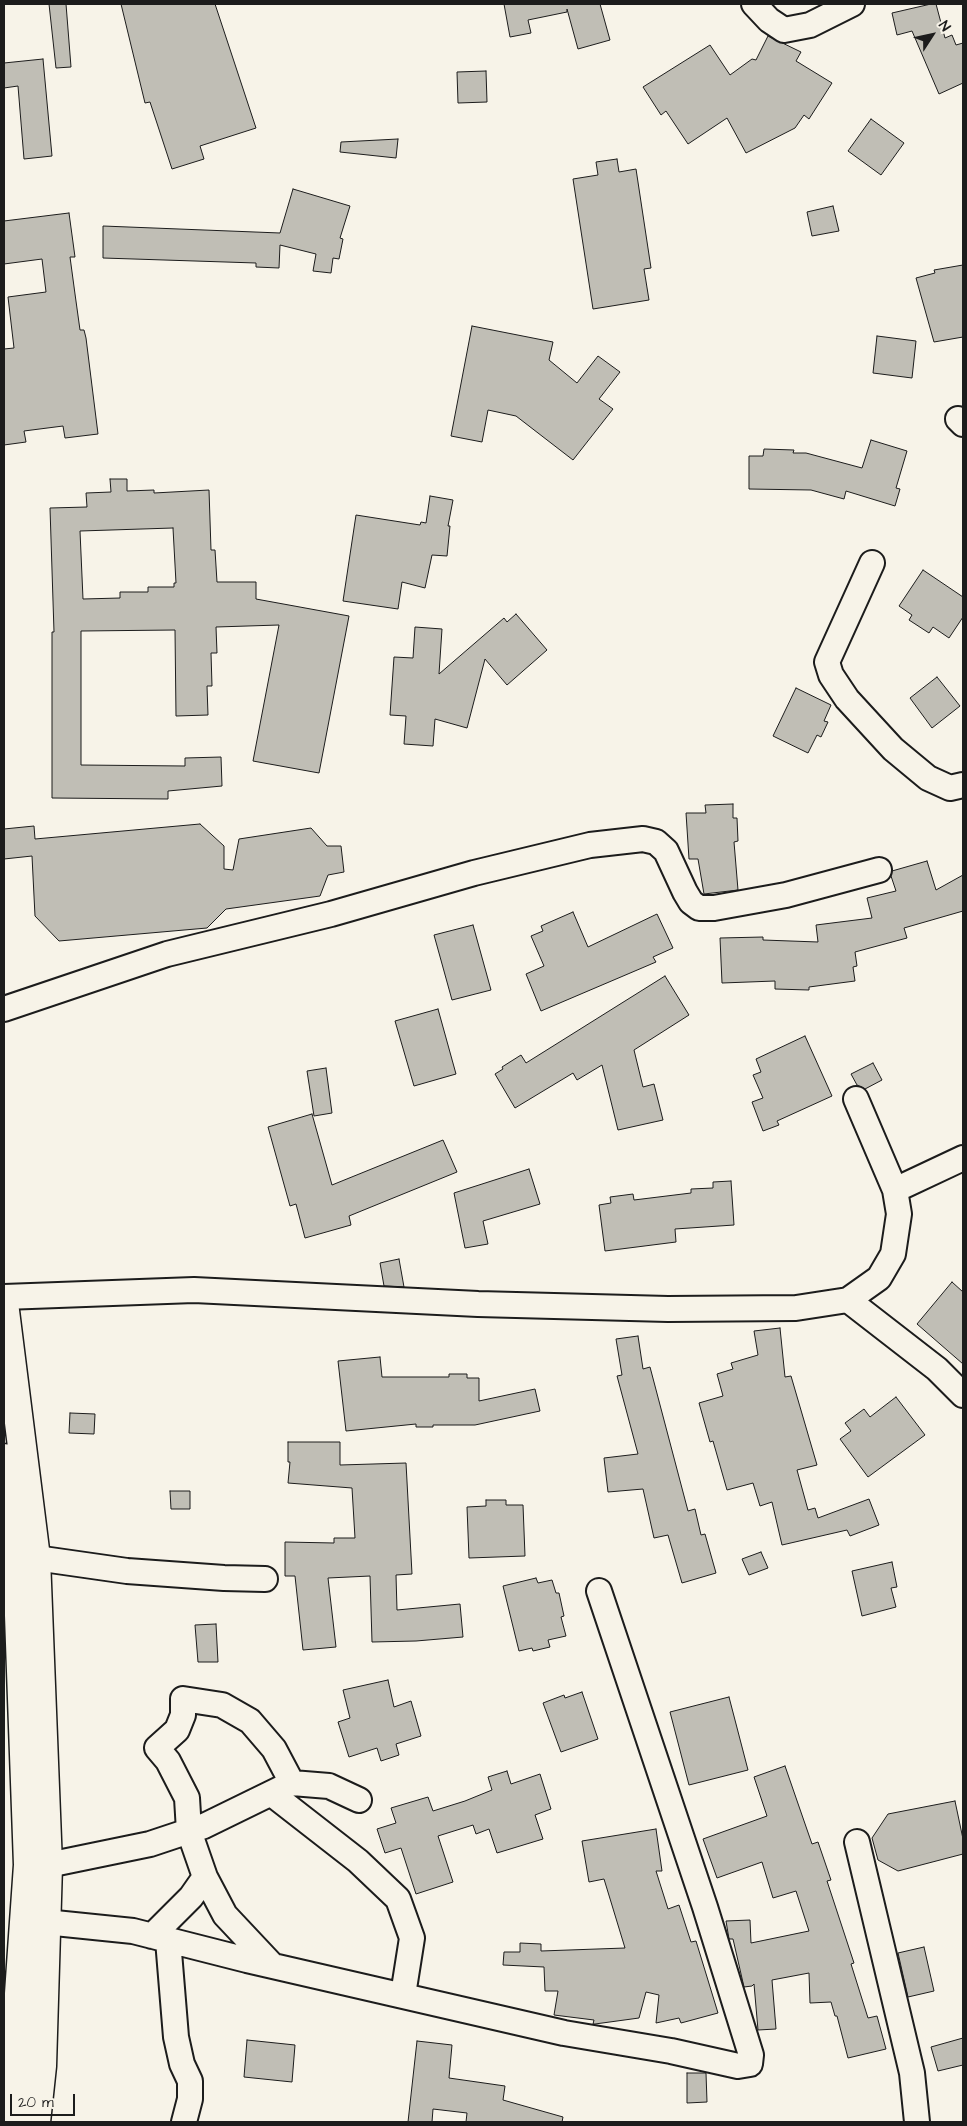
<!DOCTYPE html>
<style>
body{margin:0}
#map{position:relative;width:967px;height:2126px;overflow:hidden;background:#f7f3e8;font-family:"Architects Daughter",sans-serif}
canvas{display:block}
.frame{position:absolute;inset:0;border:5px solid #1c1c1c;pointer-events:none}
.north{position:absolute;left:907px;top:10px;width:50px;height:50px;-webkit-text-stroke:4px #f7f3e8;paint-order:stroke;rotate:55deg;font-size:14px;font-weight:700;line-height:20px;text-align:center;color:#1c1c1c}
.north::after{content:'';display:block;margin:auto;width:18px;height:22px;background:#1c1c1c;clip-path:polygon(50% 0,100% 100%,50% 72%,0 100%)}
.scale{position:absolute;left:10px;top:2094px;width:65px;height:22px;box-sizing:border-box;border:2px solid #1c1c1c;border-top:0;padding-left:6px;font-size:15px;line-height:18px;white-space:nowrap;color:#1c1c1c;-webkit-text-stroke:4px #f7f3e8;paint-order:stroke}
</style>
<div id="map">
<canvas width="967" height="2126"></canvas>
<div class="frame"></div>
<div class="north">N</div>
<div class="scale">20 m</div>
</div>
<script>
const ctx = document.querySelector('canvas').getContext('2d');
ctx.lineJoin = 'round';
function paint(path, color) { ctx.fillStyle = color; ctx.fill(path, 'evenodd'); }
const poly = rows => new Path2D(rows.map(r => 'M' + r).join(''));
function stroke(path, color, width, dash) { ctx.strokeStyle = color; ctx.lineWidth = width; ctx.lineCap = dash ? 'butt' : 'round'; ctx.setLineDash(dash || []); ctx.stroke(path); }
const building = poly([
 [49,4,66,4,71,67,56,68,49,4],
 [121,4,215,4,256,128,200,146,204,159,172,169,150,102,145,103,121,4],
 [504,4,600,4,610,40,578,49,567,9,567,12,528,20,531,33,510,37,504,4],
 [931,4,936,4,945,38,952,35,956,45,963,43,963,83,939,94,912,31,897,35,892,13,931,4],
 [768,36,801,52,796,61,832,83,809,119,804,115,795,128,746,153,727,118,688,144,666,111,661,115,643,87,710,45,730,75,752,59,756,60,768,36],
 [43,59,52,156,24,159,18,86,4,88,4,63,43,59],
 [486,71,487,102,458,103,457,72,486,71],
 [871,119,904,143,881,175,848,151,871,119],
 [398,139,396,158,340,152,341,142,398,139],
 [617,159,619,172,636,169,651,268,644,269,649,300,593,309,573,179,598,175,596,162,617,159],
 [293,189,350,206,340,238,343,239,339,259,333,258,331,273,313,271,316,254,280,245,279,268,256,267,256,263,103,258,103,226,280,233,293,189],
 [833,206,839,231,812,236,807,212,833,206],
 [69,213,75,257,70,257,75,294,80,330,84,330,86,338,98,434,65,438,63,426,24,431,26,442,4,445,4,349,14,348,8,297,46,292,42,259,4,264,4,221,69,213],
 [963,265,963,337,934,342,916,278,935,273,934,270,963,265],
 [472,326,553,342,549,360,577,383,598,356,620,372,599,399,613,409,573,460,516,416,488,410,482,442,451,436,472,326],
 [877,336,916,341,912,378,873,373,877,336],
 [871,440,907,451,896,488,900,489,895,506,846,491,844,499,811,490,749,489,749,456,763,456,764,449,794,450,793,453,806,453,862,468,871,440],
 [110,479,127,479,127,491,154,490,154,493,209,490,211,550,215,550,217,582,256,582,256,599,349,616,319,773,253,761,279,625,216,627,217,653,211,653,212,686,207,686,208,715,176,716,175,630,81,631,81,765,185,766,185,758,221,757,222,786,168,791,168,799,52,798,52,632,54,632,50,508,87,507,86,493,111,492,110,479],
 [173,528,176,583,174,583,174,587,148,587,148,592,120,592,120,598,83,599,80,531,173,528],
 [430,496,453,500,448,526,450,526,447,556,432,555,425,588,402,582,398,609,343,601,356,515,420,525,421,522,426,523,430,496],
 [923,570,963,597,963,617,949,638,933,627,929,633,909,620,912,615,899,606,923,570],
 [516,614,547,650,507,685,485,659,467,728,435,719,433,746,404,744,406,716,390,715,394,657,413,658,415,627,442,629,439,674,504,618,507,622,516,614],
 [937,677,960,706,932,728,910,698,937,677],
 [796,688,831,705,824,721,828,722,821,737,817,735,808,753,773,736,796,688],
 [733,804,733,818,737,818,738,841,734,842,738,890,704,894,698,859,689,859,686,813,706,813,705,805,733,804],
 [200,824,224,846,224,869,233,870,239,839,311,828,327,846,341,846,344,872,328,875,320,896,226,909,207,928,59,941,35,916,32,856,4,859,4,829,34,826,35,839,200,824],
 [927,861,936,890,963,875,963,911,904,928,907,938,855,952,857,966,853,967,855,981,809,987,809,990,775,989,775,981,722,983,720,938,763,937,763,940,818,942,816,925,872,918,867,898,896,891,891,876,892,871,927,861],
 [573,912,588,947,657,914,673,948,653,957,656,962,541,1011,526,974,544,966,531,936,543,931,541,926,573,912],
 [473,925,491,990,452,1000,434,935,473,925],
 [665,976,689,1015,634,1050,643,1087,654,1084,663,1120,618,1130,602,1065,577,1080,573,1073,515,1108,495,1074,503,1069,502,1067,521,1055,526,1063,665,976],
 [438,1009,456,1074,414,1086,395,1021,438,1009],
 [805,1036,832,1096,777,1121,779,1125,763,1131,752,1102,763,1098,753,1075,761,1072,756,1059,805,1036],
 [873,1063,882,1080,865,1089,857,1085,851,1074,873,1063],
 [326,1068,332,1113,314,1116,307,1071,326,1068],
 [312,1114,332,1185,443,1140,457,1172,349,1216,351,1225,305,1238,296,1204,290,1206,268,1127,312,1114],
 [529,1169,540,1204,483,1221,488,1244,465,1248,454,1193,529,1169],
 [731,1181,734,1225,675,1229,676,1242,605,1251,599,1205,611,1203,610,1197,633,1194,634,1200,691,1193,691,1189,713,1188,713,1182,731,1181],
 [399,1259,404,1287,384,1286,380,1263,399,1259],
 [952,1282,963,1292,963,1364,917,1324,952,1282],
 [780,1328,785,1377,791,1376,817,1465,797,1470,808,1510,815,1508,818,1518,869,1499,879,1525,850,1536,847,1530,782,1545,772,1502,760,1506,753,1483,727,1490,713,1441,710,1442,699,1403,723,1396,717,1374,733,1369,731,1363,758,1355,754,1331,780,1328],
 [638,1336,643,1369,650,1367,688,1511,695,1509,701,1535,705,1534,716,1573,682,1583,668,1535,654,1538,643,1489,608,1492,604,1458,638,1454,617,1376,622,1375,616,1339,638,1336],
 [380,1357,382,1377,449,1377,449,1374,467,1374,467,1378,479,1378,479,1401,535,1389,540,1411,475,1425,433,1425,433,1427,416,1427,416,1424,346,1431,338,1361,380,1357],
 [896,1397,925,1435,868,1477,840,1439,851,1431,845,1423,864,1409,870,1417,896,1397],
 [70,1413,95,1414,94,1434,69,1433,70,1413],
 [288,1442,340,1442,340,1465,406,1463,412,1574,396,1575,397,1610,460,1604,463,1637,416,1641,372,1642,370,1576,328,1578,336,1647,303,1650,295,1576,285,1576,285,1542,334,1543,334,1538,355,1538,352,1488,288,1483,290,1462,288,1462,288,1442],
 [170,1491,190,1491,190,1509,171,1509,170,1491],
 [486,1500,506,1500,506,1505,523,1505,525,1556,469,1558,467,1507,486,1506,486,1500],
 [761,1552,768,1568,749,1575,742,1559,761,1552],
 [892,1562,897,1587,891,1588,896,1607,862,1616,852,1571,892,1562],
 [536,1578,538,1583,552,1580,556,1593,559,1593,564,1616,561,1617,566,1636,548,1640,550,1647,533,1651,532,1648,519,1651,503,1586,536,1578],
 [216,1624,218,1662,198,1662,195,1625,216,1624],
 [388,1680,394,1707,411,1701,421,1736,396,1744,399,1755,381,1761,377,1748,349,1757,338,1722,350,1718,343,1690,388,1680],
 [582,1692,598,1739,561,1752,543,1703,564,1695,565,1698,582,1692],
 [729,1697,748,1770,689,1785,670,1712,729,1697],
 [785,1766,812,1844,818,1842,831,1880,827,1881,854,1963,851,1964,868,2018,877,2016,886,2049,848,2058,837,2016,835,2016,831,2002,810,2003,809,1973,772,1980,776,2029,758,2030,754,1984,752,1986,744,1987,733,1939,729,1939,726,1921,750,1920,751,1943,809,1931,796,1891,773,1898,762,1862,717,1878,703,1839,767,1816,754,1777,785,1766],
 [507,1771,511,1784,540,1774,551,1809,535,1815,543,1839,497,1853,489,1829,476,1834,473,1825,438,1836,453,1882,416,1894,401,1848,385,1853,377,1829,396,1823,391,1808,428,1797,433,1811,465,1801,492,1790,488,1777,507,1771],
 [955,1801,963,1839,963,1854,898,1871,878,1860,872,1838,888,1814,955,1801],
 [656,1829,662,1871,656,1871,668,1909,679,1905,691,1942,696,1941,718,2013,681,2023,679,2018,656,2023,659,1995,646,1992,639,2018,595,2024,593,2024,594,2020,554,2015,558,1991,545,1991,544,1967,503,1965,504,1952,520,1952,520,1943,541,1944,541,1951,625,1948,604,1879,589,1882,582,1841,656,1829],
 [924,1947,934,1991,908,1997,898,1953,924,1947],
 [963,2038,963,2065,938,2071,931,2047,963,2038],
 [247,2040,295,2045,292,2082,244,2077,247,2040],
 [417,2041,452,2045,449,2078,505,2086,503,2100,563,2117,562,2122,466,2122,467,2113,433,2109,432,2122,408,2122,417,2041],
 [687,2073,706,2073,707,2102,687,2103,687,2073]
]);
paint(building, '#c0beb5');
stroke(building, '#1c1c1c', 1);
const street = poly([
 [754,4,769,20,784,30,810,25,852,4],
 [958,419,963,424],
 [872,563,827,662,831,675,847,699,893,749,928,778,950,788,963,785],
 [4,1009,167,954,331,914,474,873,590,845,643,839,656,842,666,851,685,892,691,902,699,908,714,908,786,895,879,870],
 [856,1099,895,1190],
 [4,1297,194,1290,478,1304,668,1309,796,1308,848,1300,879,1278,893,1254,899,1214,895,1190,963,1158],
 [848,1300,937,1369,963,1395],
 [36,1558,127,1571,224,1578,265,1579],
 [272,1794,358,1861,398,1899,412,1938,403,1995],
 [857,1842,912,2073,917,2122],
 [48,1865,150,1844,204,1826,292,1783,329,1786,359,1800],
 [45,1922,133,1931,247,1960,564,2033,671,2051,738,2066,750,2064,751,2055,705,1907,599,1591],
 [152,1936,191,1897,205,1877],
 [168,1940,176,2037,182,2064,190,2081,190,2099,184,2122],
 [272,1965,225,1915,205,1877,189,1831,187,1798,168,1761,157,1748,177,1730,183,1715,183,1699,222,1705,250,1721,274,1749,292,1783]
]);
const primary = poly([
 [4,1303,36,1558,48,1865,42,2066,36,2122],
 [4,1458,17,1560,28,1865,10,2122]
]);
stroke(street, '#1c1c1c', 28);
stroke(primary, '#1c1c1c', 31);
stroke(street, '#f7f3e8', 24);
stroke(primary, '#f7f3e8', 28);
</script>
